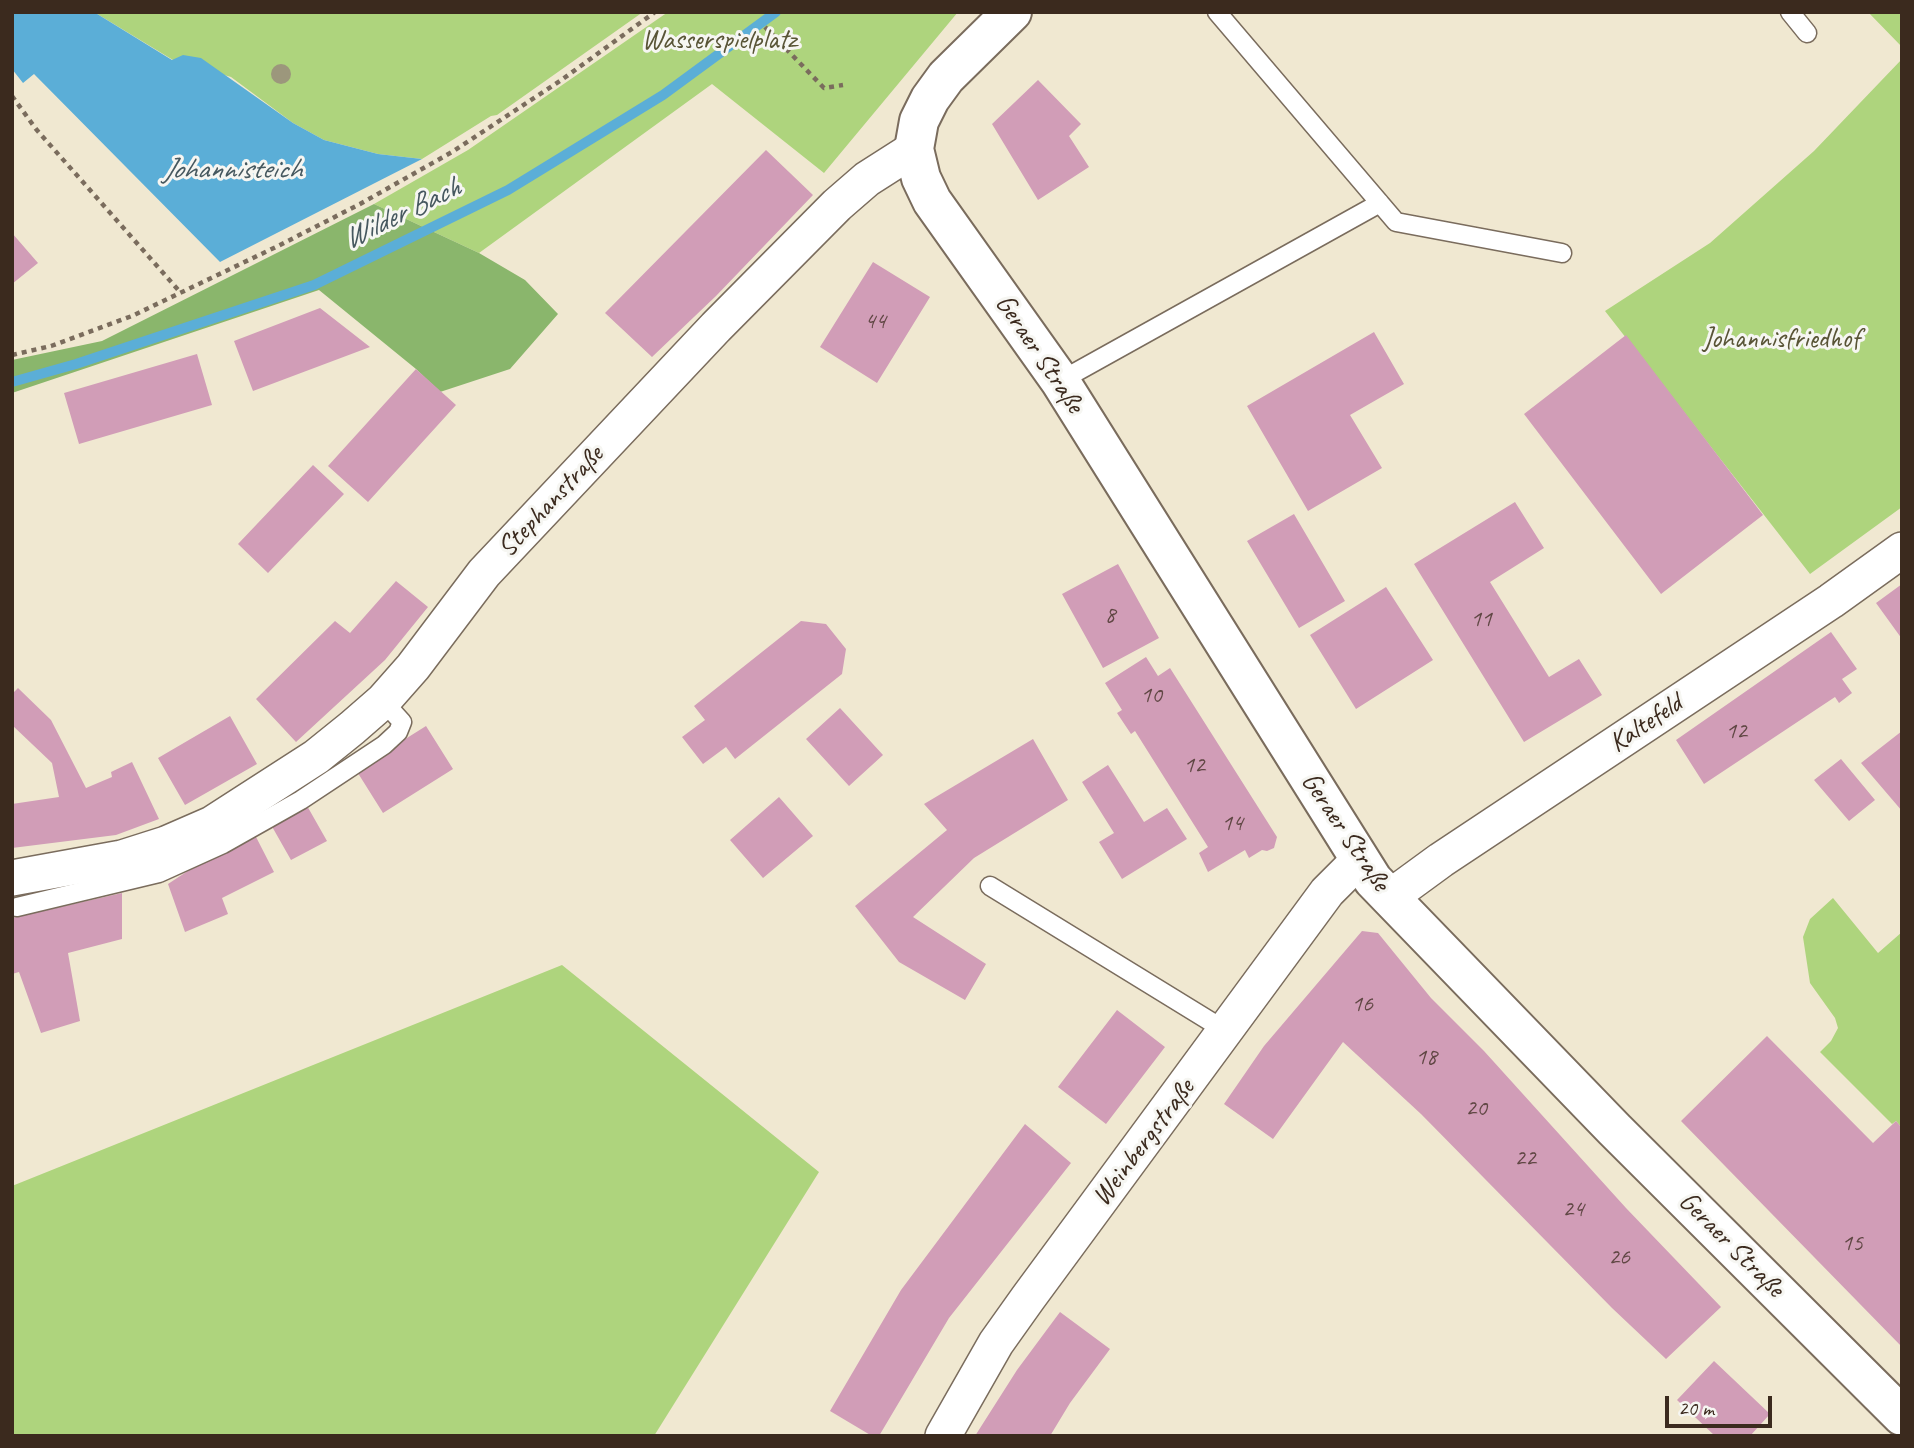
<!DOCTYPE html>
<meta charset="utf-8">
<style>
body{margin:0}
#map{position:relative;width:1914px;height:1448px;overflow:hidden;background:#f0e8d1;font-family:Caveat,sans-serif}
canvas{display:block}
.frame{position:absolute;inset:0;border:14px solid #3b2a1e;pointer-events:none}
.scale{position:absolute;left:1665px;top:1396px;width:107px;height:32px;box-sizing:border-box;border:4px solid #3b2a1e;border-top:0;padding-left:9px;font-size:21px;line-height:24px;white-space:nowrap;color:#3b2a1e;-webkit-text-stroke:5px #f6f6f2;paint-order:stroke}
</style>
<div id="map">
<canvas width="1914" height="1448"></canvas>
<div class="frame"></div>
<div class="scale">20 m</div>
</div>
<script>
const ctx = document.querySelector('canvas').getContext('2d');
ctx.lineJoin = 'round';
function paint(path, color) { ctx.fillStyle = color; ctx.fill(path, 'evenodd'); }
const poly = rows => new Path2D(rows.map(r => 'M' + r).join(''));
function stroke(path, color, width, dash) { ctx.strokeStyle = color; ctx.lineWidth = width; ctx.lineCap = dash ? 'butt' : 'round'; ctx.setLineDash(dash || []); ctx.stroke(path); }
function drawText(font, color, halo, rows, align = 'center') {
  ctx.font = font + ' Caveat,sans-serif'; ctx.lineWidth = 6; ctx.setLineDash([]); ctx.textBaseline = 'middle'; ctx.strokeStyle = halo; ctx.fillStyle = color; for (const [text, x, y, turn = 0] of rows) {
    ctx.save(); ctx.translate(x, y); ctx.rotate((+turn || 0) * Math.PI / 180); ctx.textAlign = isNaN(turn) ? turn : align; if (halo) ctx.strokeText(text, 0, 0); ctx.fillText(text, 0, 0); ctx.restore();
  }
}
paint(poly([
 [94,12,643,12,497,115,491,116,422,159,378,154,324,140,293,123,231,77,173,60],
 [668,12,958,12,824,173,712,84,479,253,374,204,468,150],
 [1868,12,1902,12,1902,47],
 [1902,59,1902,507,1810,574,1605,311,1710,243,1814,151],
 [1833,898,1878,953,1902,932,1902,1128,1896,1121,1892,1124,1820,1052,1831,1041,1838,1028,1835,1018,1810,983,1803,937,1810,919],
 [562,965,819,1172,654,1436,12,1436,12,1186]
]), '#aed47d');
paint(poly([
 [374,204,479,253,525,280,558,314,510,369,440,392,416,369,319,290,12,393,12,360,102,341]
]), '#8ab66c');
paint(poly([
 [12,12,94,12,172,60,183,55,201,58,293,123,324,140,378,154,422,159,220,262,34,74,23,83,12,69]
]), '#5baed7');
stroke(poly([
 [12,382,76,364,314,285,508,190,663,95,776,12]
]), '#5baed7', 10);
paint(poly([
 [1038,80,1081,124,1069,136,1089,167,1038,200,992,124],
 [766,150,813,195,716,296,652,357,605,313],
 [12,233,38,263,12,284],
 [873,262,930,297,877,383,820,347],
 [320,308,370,347,253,391,234,341],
 [1374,332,1404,384,1350,415,1382,468,1308,511,1247,406],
 [1626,335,1763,515,1661,594,1524,414],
 [197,354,212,405,79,444,64,393],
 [416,369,456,405,368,502,328,466],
 [313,465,344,494,268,573,238,544],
 [1515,502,1544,548,1490,582,1549,677,1579,659,1602,695,1524,742,1414,564],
 [1294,514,1345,601,1299,628,1247,541],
 [1118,564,1159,638,1103,668,1062,594],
 [396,581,428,607,385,660,296,742,256,699,335,621,350,633],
 [1902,584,1902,639,1876,603],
 [1386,587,1433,660,1356,709,1310,635],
 [801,621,826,624,846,649,842,674,735,759,726,747,703,764,682,737,705,720,694,706],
 [1831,632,1857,669,1842,679,1852,693,1839,703,1835,697,1704,784,1676,740],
 [1146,657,1158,676,1170,668,1277,837,1274,848,1267,851,1262,850,1249,858,1245,850,1208,872,1199,853,1208,847,1135,731,1131,734,1117,713,1122,710,1105,683],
 [18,688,51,720,86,788,112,777,111,772,132,762,159,819,116,835,12,848,12,804,59,797,52,763,12,725,12,694],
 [840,708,883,755,849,786,806,739],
 [230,716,257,764,185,805,158,758],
 [426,726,453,769,383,813,356,770],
 [1902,731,1902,811,1861,763],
 [1033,739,1068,800,974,858,913,917,986,964,965,1000,899,962,855,906,947,830,924,804],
 [1841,759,1875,800,1849,821,1814,780],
 [1108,765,1144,822,1167,808,1187,839,1122,879,1099,842,1114,833,1082,782],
 [779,797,813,836,763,878,730,840],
 [306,804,327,841,291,860,270,823],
 [255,835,274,872,222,898,228,914,185,932,168,884,203,861],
 [122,893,122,939,68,953,80,1021,41,1033,19,972,12,974,12,918],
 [1362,931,1378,933,1431,998,1484,1051,1626,1208,1721,1307,1666,1359,1612,1308,1421,1114,1343,1042,1273,1139,1224,1104,1264,1046],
 [1117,1010,1165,1047,1106,1124,1058,1087],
 [1767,1036,1873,1143,1896,1121,1902,1128,1902,1347,1681,1121],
 [1025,1124,1071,1163,949,1318,879,1436,872,1436,830,1411,901,1290],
 [1060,1312,1110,1349,1070,1403,1050,1436,975,1436,1017,1370],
 [1714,1361,1770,1414,1750,1436,1715,1436,1677,1400]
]), '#d19db7');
const lane = poly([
 [1217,12,1396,222,1562,253],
 [1790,12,1807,33],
 [1060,381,1380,203],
 [990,886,1226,1031],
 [17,907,159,873,223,844,301,800,384,745,398,732,402,722,383,701]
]);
const street = poly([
 [12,878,122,858,166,844,212,824,316,757,352,728,383,701,413,667,484,573,716,327,837,205,867,179,914,149],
 [1389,898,1441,860,1831,601,1902,550],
 [943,1436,996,1343,1028,1298,1327,892,1359,860]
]);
const secondary = poly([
 [1012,12,946,77,930,99,919,121,914,149,921,178,932,201,1060,381,1373,880,1614,1129,1902,1416]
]);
stroke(lane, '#7a6c5d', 21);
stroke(street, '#7a6c5d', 38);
stroke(secondary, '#7a6c5d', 42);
stroke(poly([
 [765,27,824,88,843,85],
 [12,96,36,129,180,292],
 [12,355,51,346,132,316,278,246,360,204,452,152,560,81,655,12]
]), '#7a6c5d', 4.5, [5, 5]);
stroke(lane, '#fff', 18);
stroke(street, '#fff', 35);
stroke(secondary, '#fff', 38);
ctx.fillStyle = '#9c977c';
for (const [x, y] of [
 [281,74]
]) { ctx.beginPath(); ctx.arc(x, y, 10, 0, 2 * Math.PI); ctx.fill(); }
drawText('24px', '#604744', null, [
 ["44",875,322],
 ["8",1110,616],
 ["11",1481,620],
 ["10",1151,696],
 ["12",1736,732],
 ["12",1194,766],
 ["14",1232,824],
 ["16",1362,1005],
 ["18",1426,1058],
 ["20",1476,1109],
 ["22",1525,1159],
 ["24",1573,1210],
 ["15",1852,1244],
 ["26",1619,1258]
]);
drawText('28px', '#585436', '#f6f6f2', [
 ["Wasserspielplatz",719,41],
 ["Johannisfriedhof",1781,340]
]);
drawText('28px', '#3b2a1e', '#f6f6f2', [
 ["Geraer Straße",1039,354,56],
 ["Stephanstraße",551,502,-47],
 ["Kaltefeld",1646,724,-34],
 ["Geraer Straße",1345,832,56],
 ["Weinbergstraße",1144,1143,-53],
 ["Geraer Straße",1731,1245,45]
]);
drawText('italic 30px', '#46585f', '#f6f6f2', [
 ["Johannisteich",232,170],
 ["Wilder Bach",402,214,-26]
]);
</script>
